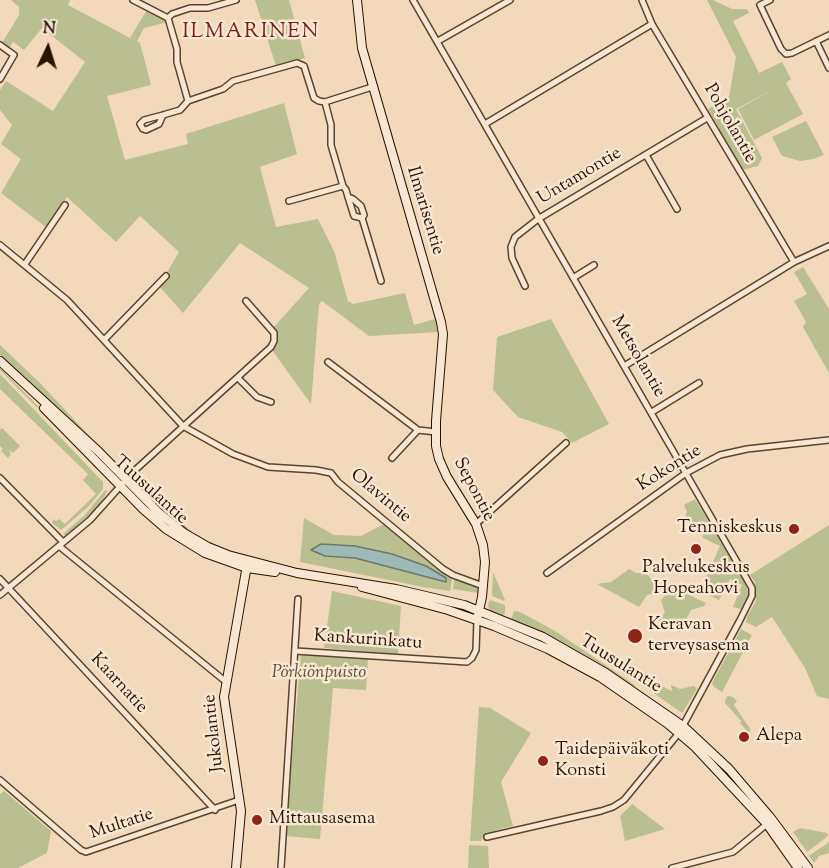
<!DOCTYPE html>
<meta charset="utf-8">
<style>
body{margin:0}
#map{position:relative;width:829px;height:868px;overflow:hidden;background:#f1d9b9;font-family:"Sorts Mill Goudy",serif}
canvas{display:block}
.north{position:absolute;left:18px;top:18px;width:60px;height:60px;-webkit-text-stroke:4px #f6e6d2;paint-order:stroke;rotate:4deg;font-size:16px;font-weight:700;line-height:24px;text-align:center;color:#271300}
.north::after{content:'';display:block;margin:auto;width:21px;height:27px;background:#271300;clip-path:polygon(50% 0,100% 100%,50% 72%,0 100%)}
</style>
<div id="map">
<canvas width="829" height="868"></canvas>
<div class="north">N</div>
</div>
<script>
const ctx = document.querySelector('canvas').getContext('2d');
ctx.lineJoin = 'round';
function paint(path, color) { ctx.fillStyle = color; ctx.fill(path, 'evenodd'); }
const poly = rows => new Path2D(rows.map(r => 'M' + r).join(''));
function stroke(path, color, width, dash) { ctx.strokeStyle = color; ctx.lineWidth = width; ctx.lineCap = dash ? 'butt' : 'round'; ctx.setLineDash(dash || []); ctx.stroke(path); }
function drawText(font, color, halo, rows, align = 'center') {
  ctx.font = font + ' "Sorts Mill Goudy",serif'; ctx.lineWidth = 5; ctx.setLineDash([]); ctx.textBaseline = 'middle'; ctx.strokeStyle = halo; ctx.fillStyle = color; for (const [text, x, y, turn = 0] of rows) {
    ctx.save(); ctx.translate(x, y); ctx.rotate((+turn || 0) * Math.PI / 180); ctx.textAlign = isNaN(turn) ? turn : align; if (halo) ctx.strokeText(text, 0, 0); ctx.fillText(text, 0, 0); ctx.restore();
  }
}
paint(poly([
 [11,0,70,0,68,5,130,38,147,10,167,19,168,22,144,28,137,41,140,43,151,85,107,96,125,160,188,144,186,134,284,103,297,154,260,167,276,227,318,219,334,251,348,301,353,304,405,293,414,325,435,319,439,332,369,336,322,301,319,304,311,404,272,350,277,342,277,332,273,328,309,288,240,243,183,313,159,286,179,252,140,216,116,242,67,197,47,228,1,193,21,159,1,144,12,125,0,110,0,90,6,81,53,111,85,62,42,28,24,50,13,42,9,48,2,43,19,15,19,7],
 [255,0,289,0,305,58,276,66],
 [707,0,713,0,732,9,747,9,749,13,733,21,759,73,782,62,791,79,786,83,803,114,754,140,738,109,778,87,736,109,762,158,758,166,742,170,708,109,729,97,736,57],
 [806,121,824,155,813,159,800,161,782,156,772,137],
 [803,267,829,309,829,373,803,327,806,322,794,301,807,294,794,272],
 [551,319,609,424,572,443,562,432,518,417,493,390,497,337],
 [0,345,40,383,97,444,0,355],
 [0,368,68,436,104,476,0,370],
 [0,374,103,482,103,489,89,506,61,530,52,523,53,519,56,521,59,519,65,524,96,494,83,480,88,474,0,389],
 [2,428,20,446,13,453,9,450,11,454,8,458,1,451,3,449,0,446,0,430],
 [106,489,107,492,97,508,66,536,63,534,85,515],
 [146,490,192,532,214,544,245,556,244,557,213,546,175,523,142,493],
 [695,499,747,584,748,597,741,609,733,607,742,585,730,579,719,600,700,591,720,546,703,538,702,527,684,518,687,512,684,505],
 [304,518,334,535,361,536,384,524,453,575,450,591,423,587,300,562],
 [355,546,370,550,445,582,355,558,341,558],
 [829,525,829,699,817,696,805,668,772,617,756,627,746,622,747,617,756,601,755,582,750,575],
 [629,569,636,573,646,573,660,589,659,592,647,595,639,607,597,584,611,582],
 [493,572,505,600,504,601,492,596],
 [454,579,474,585,478,589,478,593,453,589],
 [673,587,706,603,704,606,691,610,680,632,657,620,665,613,661,600],
 [332,591,401,606,398,654,324,648],
 [490,600,505,605,505,613,502,617,489,610,488,604],
 [514,611,520,612,555,631,635,685,635,687,582,654,511,620],
 [741,629,752,635,722,692,713,686,712,683],
 [583,641,646,673,647,679,672,691,671,685,680,689,694,686,697,689,682,713,582,643],
 [301,654,368,658,366,690,333,688,320,839,285,836],
 [729,696,733,697,737,701,734,705,751,730,748,732,740,723,741,721,725,703,726,697],
 [479,707,490,708,531,733,501,782,513,826,485,833,481,841,470,841],
 [4,791,51,831,47,853,18,868,0,868,0,794],
 [632,804,665,829,625,841,620,816],
 [800,828,827,833,828,836,807,852,793,832],
 [829,842,829,853,819,856,814,863,809,856],
 [469,845,488,846,489,868,468,868]
]), '#babf8f');
const water = poly([
 [321,544,355,546,392,554,426,566,446,578,446,582,355,558,325,556,311,550,321,544]
]);
paint(water, '#9cb9b5');
stroke(water, '#6d776d', 1.5);
const street = poly([
 [133,0,168,18],
 [413,0,752,588,752,596,739,622,679,733,624,800,613,807,601,811,487,837],
 [642,0,652,24,794,262],
 [770,0,760,5,781,49,786,54,792,53,829,35],
 [168,18,177,49,177,62,188,101],
 [168,18,172,14,190,8,208,8,236,0],
 [438,41,510,0],
 [816,41,829,68],
 [0,45,14,55,0,79],
 [188,101,223,89,233,81,297,63,304,66,314,98,319,101,325,102,372,87],
 [325,102,331,125,331,145,343,186,346,190,348,197,354,216,362,218,364,215,361,206,353,199,348,197],
 [163,115,159,124,146,130,143,129,140,124,144,120,163,115,180,110,188,101],
 [485,124,652,24],
 [646,155,677,209],
 [289,201,343,186],
 [362,218,381,281],
 [0,245,67,300,183,426,233,454,268,467,316,470,331,473,338,482,443,569,453,575,483,586],
 [25,264,65,205],
 [573,278,594,265],
 [525,286,512,258,511,247,515,237,538,219,707,118],
 [104,340,166,276],
 [328,362,418,430,436,432],
 [626,365,794,262,829,246],
 [238,378,257,397,271,402],
 [652,412,699,383],
 [392,458,418,430],
 [0,478,63,542],
 [476,524,566,443],
 [59,546,225,681],
 [547,573,686,473,720,455,747,449,829,440],
 [0,579,215,810],
 [0,595,90,520,133,472,271,347,274,341,274,333,246,301],
 [295,651,467,662,472,658,476,650,477,620],
 [0,780,81,850,86,852,239,800],
 [281,868,298,599],
 [672,868,733,852,767,824]
]);
const secondary = poly([
 [357,0,362,48,441,322,443,334,436,421,436,446,439,459,447,477,476,524,483,545,485,562,482,597,477,620],
 [0,361,98,451,158,512,184,533,208,547,228,555,297,573,396,589,464,605,543,637,606,673,683,726,729,769,770,817,808,868],
 [44,408,143,509,166,529,205,553,247,568,275,572],
 [362,587,448,610,494,626,548,649,600,677,668,724,695,747,767,824,798,868],
 [236,868,241,811,224,697,247,565]
]);
stroke(street, '#5a442e', 8);
stroke(secondary, '#271300', 10);
stroke(street, '#f6e6d2', 5);
stroke(secondary, '#f6e6d2', 8);
for (const [x, y, r, color] of [
 [794,529,6,"#8f2418"],
 [696,549,6,"#8f2418"],
 [635,636,8,"#8f2418"],
 [744,737,6,"#8f2418"],
 [543,761,6,"#8f2418"],
 [257,820,6,"#8f2418"]
]) { const dot = new Path2D(); dot.arc(x, y, r, 0, 2 * Math.PI); ctx.fillStyle = color; ctx.fill(dot); stroke(dot, '#f6e6d2', 2); }
drawText('18px', '#271300', '#f6e6d2', [
 ["Pohjolantie",729,124,60],
 ["Untamontie",580,177,-31],
 ["Ilmarisentie",424,211,73],
 ["Metsolantie",637,357,60],
 ["Kokontie",670,469,-32],
 ["Sepontie",473,490,62],
 ["Tuusulantie",150,491,42],
 ["Olavintie",380,497,40],
 ["Kankurinkatu",368,641,4],
 ["Tuusulantie",620,665,32],
 ["Kaarnatie",118,684,47],
 ["Jukolantie",215,733,-96],
 ["Multatie",122,825,-18]
]);
drawText('18px', '#271300', '#f6e6d2', [
 ["Tenniskeskus",782,529,"right"],
 ["Palvelukeskus",696,569,"center"],
 ["Hopeahovi",696,590,"center"],
 ["Keravan",648,626],
 ["terveysasema",648,647],
 ["Alepa",756,737],
 ["Taidepäiväkoti",555,751],
 ["Konsti",555,772],
 ["Mittausasema",269,820]
], 'left');
drawText('italic 18px', '#5a4f32', '#f6e6d2', [
 ["Pörkiönpuisto",319,674]
]);
ctx.letterSpacing = '1.5px';
drawText('21px', '#7a1f14', '#f6e6d2', [
 ["ILMARINEN",251,33]
]);
ctx.letterSpacing = '0px';
</script>
